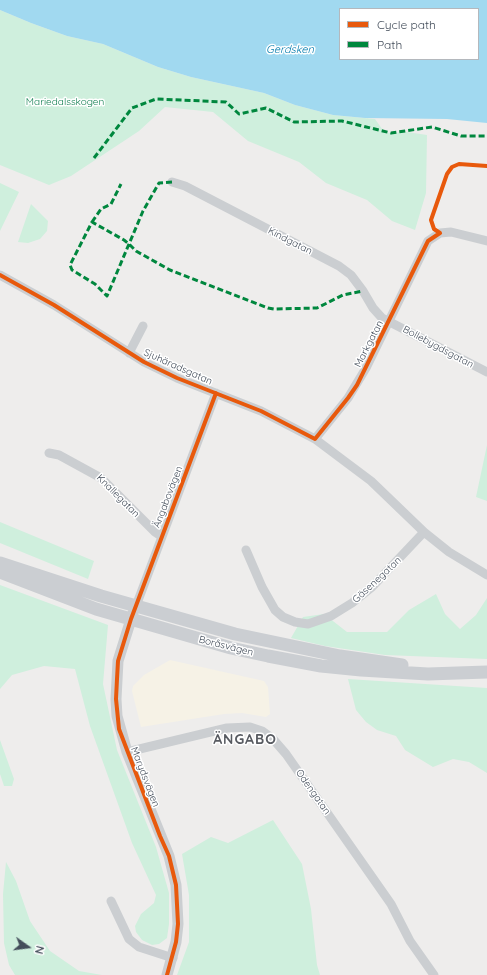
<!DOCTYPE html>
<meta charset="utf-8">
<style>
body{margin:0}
#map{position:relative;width:487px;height:975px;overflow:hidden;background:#eeedec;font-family:Quicksand,sans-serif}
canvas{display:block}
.legend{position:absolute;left:339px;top:8px;width:140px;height:52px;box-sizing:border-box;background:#fff;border:1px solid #b4b8bd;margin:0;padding:5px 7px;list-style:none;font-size:12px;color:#434d5a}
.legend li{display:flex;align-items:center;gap:8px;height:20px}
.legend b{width:20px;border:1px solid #b4b8bd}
.north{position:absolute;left:8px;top:927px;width:40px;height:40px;-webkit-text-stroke:3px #fff;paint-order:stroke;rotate:104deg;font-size:11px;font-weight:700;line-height:16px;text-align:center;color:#434d5a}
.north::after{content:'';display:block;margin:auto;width:14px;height:18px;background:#434d5a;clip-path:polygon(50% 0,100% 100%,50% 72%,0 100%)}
</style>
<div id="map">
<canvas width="487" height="975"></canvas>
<ul class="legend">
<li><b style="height:5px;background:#e8590c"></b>Cycle path</li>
<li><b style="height:5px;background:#00873e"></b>Path</li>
</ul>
<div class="north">N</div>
</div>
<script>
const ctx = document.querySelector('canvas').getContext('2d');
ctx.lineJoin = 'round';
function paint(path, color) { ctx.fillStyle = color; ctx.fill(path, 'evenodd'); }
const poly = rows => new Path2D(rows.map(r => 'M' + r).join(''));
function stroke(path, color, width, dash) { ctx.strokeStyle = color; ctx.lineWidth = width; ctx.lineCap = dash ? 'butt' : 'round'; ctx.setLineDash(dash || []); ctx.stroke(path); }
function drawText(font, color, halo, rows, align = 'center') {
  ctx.font = font + ' Quicksand,sans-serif'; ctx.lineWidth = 3; ctx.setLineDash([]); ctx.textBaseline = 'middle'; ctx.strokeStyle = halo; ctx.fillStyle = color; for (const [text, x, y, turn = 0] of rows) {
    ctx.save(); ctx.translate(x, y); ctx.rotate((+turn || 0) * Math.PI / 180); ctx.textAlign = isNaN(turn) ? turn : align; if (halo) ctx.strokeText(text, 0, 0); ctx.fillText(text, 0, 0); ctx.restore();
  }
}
paint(poly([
 [170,660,264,681,268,687,270,714,266,717,242,713,224,714,141,727,132,691,133,686,144,675]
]), '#f6f2e6');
paint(poly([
 [0,10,31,23,67,36,103,44,158,67,191,77,264,93,295,105,333,115,375,119,385,133,407,132,427,135,426,193,415,230,392,221,367,200,326,183,299,162,248,141,213,112,165,107,139,131,71,176,49,185,0,165],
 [0,183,19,192,0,231],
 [31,204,48,221,47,231,40,239,28,243,18,242],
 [487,445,487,501,476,497],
 [0,522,94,561,88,579,0,543],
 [0,585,108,625,103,684,117,750,156,847,169,893,169,924,167,938,159,944,152,945,142,940,136,932,135,926,141,914,154,903,156,895,132,843,90,726,75,669,44,666,12,675,0,689],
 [436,594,445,614,460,629,476,615,487,598,487,659,385,655,325,646,291,638,303,617,324,614,347,632,387,632,409,610],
 [348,679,487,688,487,773,469,762,453,759,433,767,405,750,396,736,377,730,366,722,356,710],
 [0,740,14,779,12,786,4,786,0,774],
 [273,820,302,864,311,909,317,965,320,975,177,975,189,942,189,895,182,854,211,837,228,843],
 [6,862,16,881,30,921,50,951,79,971,102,975,15,975,9,965,4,943,3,894]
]), '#cfefdd');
paint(poly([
 [0,0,487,0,487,123,447,119,365,118,333,115,295,105,264,93,191,77,158,67,103,44,67,36,31,23,0,10],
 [340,9,478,9,478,59,340,59]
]), '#a1d9f0');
stroke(poly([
 [172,182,185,186,339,266,351,275,363,291,373,308,382,318,487,372],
 [0,275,54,305,144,362,177,378,261,411,315,439,371,481,424,532,449,552,487,575],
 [129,353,143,326],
 [315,439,348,398,366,368,428,241,440,233,451,232,487,241],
 [49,453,59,455,101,478,155,532,161,536],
 [246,550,262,587,275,610,283,617,295,622,308,624,331,616,352,603,372,587,424,532],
 [136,606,216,393],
 [127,752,227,728,250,727,262,731,273,739,286,754,391,904,410,941,434,975],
 [111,901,129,939,139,947,173,958]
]), '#cbced1', 9);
stroke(poly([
 [133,613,118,661,116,699,117,716,127,752,169,856,176,885,178,924,176,942,167,975]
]), '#cbced1', 11);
stroke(poly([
 [0,563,101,596,235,634,340,656,402,665],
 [0,572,96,609,231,648,268,656,321,666,361,670,428,674,487,672]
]), '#cbced2', 13);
stroke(poly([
 [94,158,132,108,156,99,226,102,239,114,266,108,294,122,342,121,391,133,432,127,461,136,487,136],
 [172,182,159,183,143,211,129,244,107,296,95,284,72,270,70,265,92,222,124,240,129,244,136,251,170,270,268,308,274,309,317,308,343,295,363,291],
 [92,222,101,209,111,204,121,184]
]), '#00873e', 3, [6, 3]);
stroke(poly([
 [0,275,54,305,144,362,177,378,261,411,315,439,348,398,357,385,428,241,440,233,434,229,431,220,447,174,452,167,459,164,487,166],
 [167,975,176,942,178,924,176,885,169,856,160,836,119,729,116,699,117,679,118,661,131,619,216,393]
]), '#e8590c', 4);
drawText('10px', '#117f50', '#fff', [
 ["Mariedalsskogen",65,102]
]);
drawText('10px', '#434d5a', '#fff', [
 ["Kindgatan",290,241,27],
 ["Markgatan",369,344,-63],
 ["Bollebygdsgatan",438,347,28],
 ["Sjuhäradsgatan",178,367,24],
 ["Knallegatan",118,496,45],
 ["Ängabovägen",168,497,-69],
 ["Gäsenegatan",377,580,-43],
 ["Boråsvägen",226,646,14],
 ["Marydsvägen",145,777,69],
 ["Odengatan",313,792,55]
]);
drawText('italic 11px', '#047cad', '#fff', [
 ["Gerdsken",290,50]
]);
ctx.letterSpacing = '1px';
drawText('bold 14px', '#585b61', '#fff', [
 ["ÄNGABO",245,740]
]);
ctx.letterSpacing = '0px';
</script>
